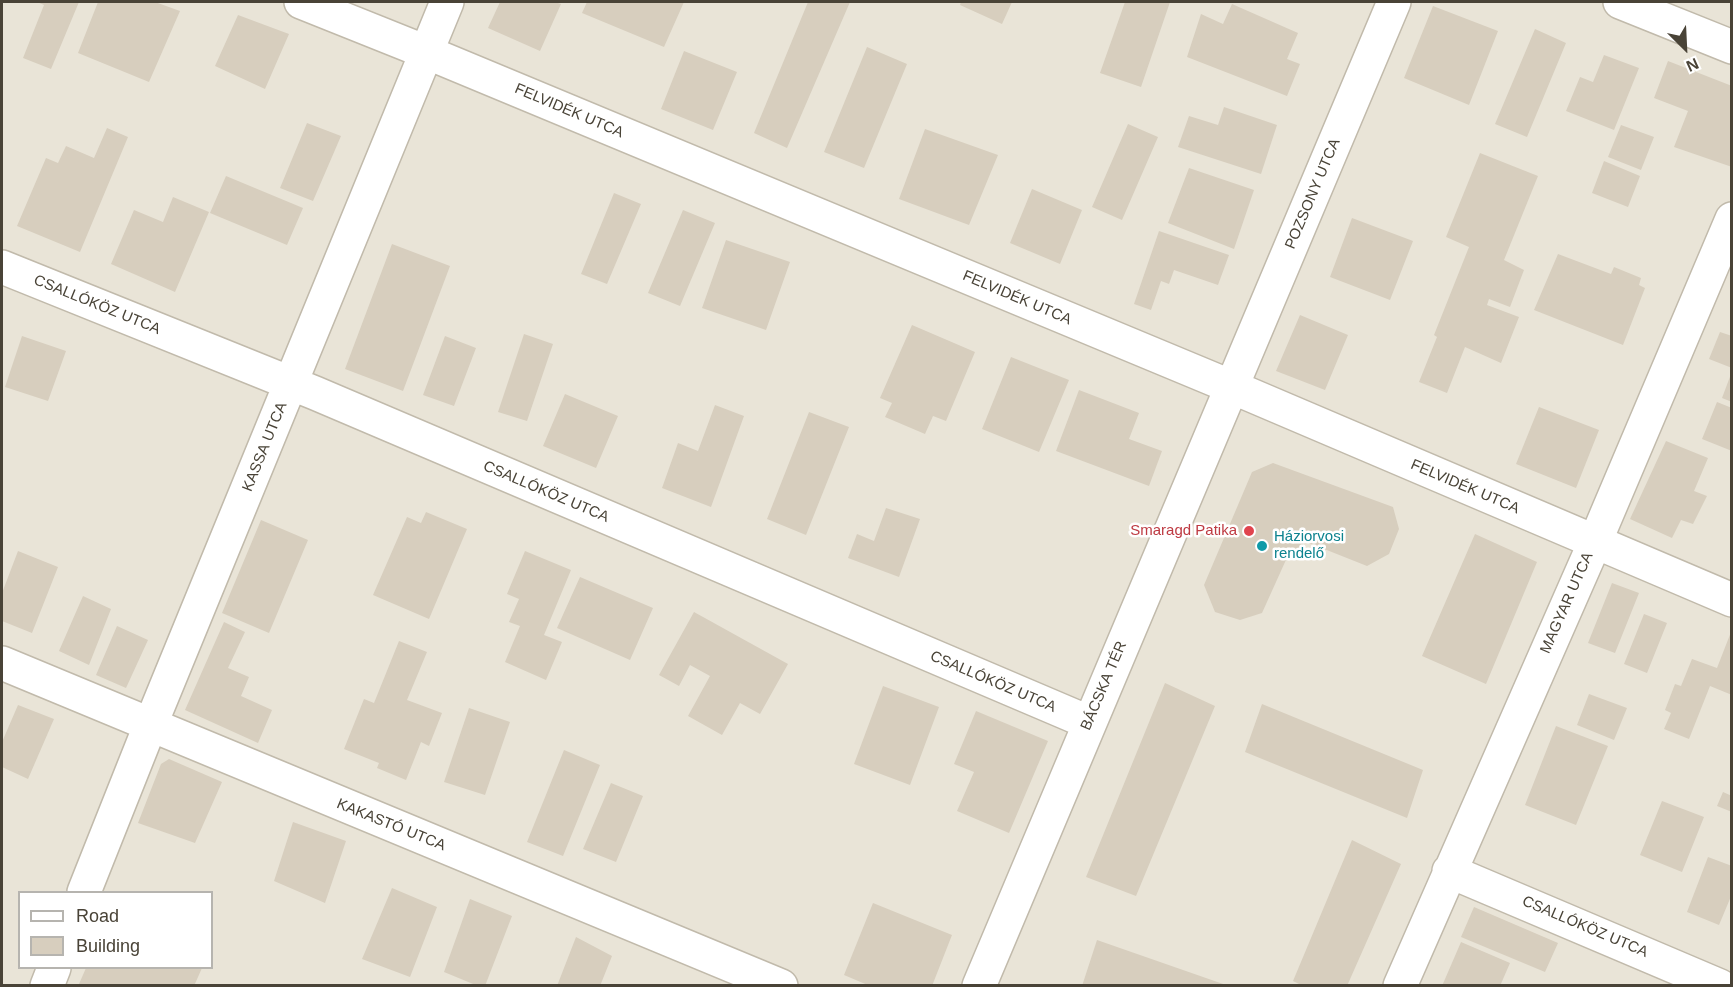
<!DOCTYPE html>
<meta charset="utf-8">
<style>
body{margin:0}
#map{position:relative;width:1733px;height:987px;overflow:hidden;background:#f5f2ea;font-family:Arial,sans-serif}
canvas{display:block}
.frame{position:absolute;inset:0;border:3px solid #494337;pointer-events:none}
.legend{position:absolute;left:18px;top:891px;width:195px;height:78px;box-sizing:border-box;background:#fff;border:2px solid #b6b4af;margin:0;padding:8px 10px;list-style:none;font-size:18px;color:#494337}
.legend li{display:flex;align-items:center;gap:12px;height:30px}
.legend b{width:30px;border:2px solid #b6b4af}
.north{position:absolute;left:1655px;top:18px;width:60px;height:60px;-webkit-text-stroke:4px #fff;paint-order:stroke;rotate:156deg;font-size:16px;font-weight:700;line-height:24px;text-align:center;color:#494337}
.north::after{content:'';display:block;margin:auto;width:21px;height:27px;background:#494337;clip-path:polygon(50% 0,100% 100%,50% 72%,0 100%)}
</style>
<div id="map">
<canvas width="1733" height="987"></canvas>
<div class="frame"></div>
<ul class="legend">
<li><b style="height:8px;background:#fff"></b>Road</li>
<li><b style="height:16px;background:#d7cebe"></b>Building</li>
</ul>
<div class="north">N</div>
</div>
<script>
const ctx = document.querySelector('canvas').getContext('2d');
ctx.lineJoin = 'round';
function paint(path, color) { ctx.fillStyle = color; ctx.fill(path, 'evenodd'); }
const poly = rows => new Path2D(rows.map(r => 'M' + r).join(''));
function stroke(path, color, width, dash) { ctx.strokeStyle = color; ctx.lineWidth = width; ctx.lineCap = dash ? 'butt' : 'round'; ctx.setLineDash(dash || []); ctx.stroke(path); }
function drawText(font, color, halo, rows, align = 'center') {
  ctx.font = font + ' Arial,sans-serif'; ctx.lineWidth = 5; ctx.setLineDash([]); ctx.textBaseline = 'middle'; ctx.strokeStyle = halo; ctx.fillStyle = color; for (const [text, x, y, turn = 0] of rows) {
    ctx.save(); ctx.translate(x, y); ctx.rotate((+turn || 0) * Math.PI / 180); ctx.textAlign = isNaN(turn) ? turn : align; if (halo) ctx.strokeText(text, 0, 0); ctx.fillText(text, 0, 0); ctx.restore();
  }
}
paint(poly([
 [2,2,1731,2,1731,985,2,986],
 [20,892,212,892,212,968,20,968]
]), '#e9e4d7');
paint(poly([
 [37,2,79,2,51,69,23,58,44,5],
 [98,2,155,2,180,11,149,82,78,53],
 [500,2,555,2,561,4,540,51,488,28],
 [587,2,684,2,664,47,582,13],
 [808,2,850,2,787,148,754,133],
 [961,2,1012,2,1002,24,960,5],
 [1125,2,1170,2,1141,87,1100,73],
 [1232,4,1298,33,1287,59,1300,64,1287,96,1187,57,1201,14,1223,24],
 [1433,6,1498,31,1469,105,1404,78],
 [238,15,289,34,265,89,215,66],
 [1535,29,1566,43,1527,137,1495,124],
 [867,47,907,64,864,168,824,152],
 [684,51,737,72,713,130,661,109],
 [1604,55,1639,68,1614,130,1566,111,1580,77,1593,82],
 [1668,61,1732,86,1732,167,1674,147,1688,111,1654,98],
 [1224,107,1277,125,1261,174,1178,147,1189,116,1218,125],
 [307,123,341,136,313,201,280,188],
 [1128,124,1158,137,1122,220,1092,207],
 [1621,125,1654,137,1641,170,1608,157],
 [107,128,128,137,80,252,17,226,46,158,58,163,66,146,94,158],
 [925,129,998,155,969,225,899,199],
 [1480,153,1538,176,1504,260,1524,270,1510,307,1489,299,1487,305,1519,317,1501,363,1465,347,1447,393,1419,382,1437,337,1434,335,1469,247,1446,237],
 [1604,161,1640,176,1628,207,1592,193],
 [1189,168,1254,190,1234,249,1168,223],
 [226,176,303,208,287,245,210,213],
 [1032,189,1082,210,1060,264,1010,243],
 [614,193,641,204,607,284,581,274],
 [173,197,209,212,175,292,111,264,134,210,163,222],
 [683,210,715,223,680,306,648,293],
 [1352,218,1413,241,1390,300,1330,277],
 [1159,231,1229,255,1218,285,1174,270,1169,284,1161,281,1151,310,1134,304],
 [726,240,790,262,766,330,702,308],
 [392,244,450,266,403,391,345,369],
 [1558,254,1611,274,1614,267,1641,278,1639,285,1645,288,1623,345,1534,310],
 [1300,315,1348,335,1325,390,1276,371],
 [912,325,975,352,946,421,933,416,925,434,885,417,892,403,880,398],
 [1720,332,1732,336,1732,368,1709,359],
 [524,334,553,344,527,421,498,412],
 [22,336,66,351,48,401,5,387],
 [445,336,476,348,454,406,423,395],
 [1011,357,1069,380,1039,452,982,429],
 [1731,374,1732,374,1732,402,1722,398],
 [1079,390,1139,413,1129,439,1162,451,1149,486,1056,451],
 [565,394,618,416,596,468,543,446],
 [1717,402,1732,408,1732,451,1702,439],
 [715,405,744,416,711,507,662,488,678,443,698,451],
 [1539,407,1599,430,1576,488,1516,464],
 [809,412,849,427,806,535,767,519],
 [1666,441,1708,458,1694,491,1707,496,1693,524,1681,520,1672,538,1630,519],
 [1273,463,1393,507,1399,529,1389,554,1367,566,1304,541,1301,552,1290,551,1262,613,1240,620,1215,612,1204,585,1252,472],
 [886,508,920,519,899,577,848,558,857,534,874,541],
 [426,512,467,529,429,619,373,595,407,517,421,523],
 [261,520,308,540,269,633,222,613],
 [1475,534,1537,562,1486,684,1422,656],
 [18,551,58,567,32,633,2,621,2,593],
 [525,551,571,570,544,635,562,642,546,680,505,662,520,626,509,622,519,599,507,594],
 [580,577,653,608,630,660,557,628],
 [1612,583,1639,593,1615,653,1588,643],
 [83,596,111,609,89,665,59,651],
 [694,612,788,664,760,714,740,703,722,735,688,716,710,676,690,665,679,686,659,675],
 [1644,614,1667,623,1647,673,1624,664],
 [224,622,245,632,228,668,249,677,241,696,272,710,258,743,185,710],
 [117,626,148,640,126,688,96,675],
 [1731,632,1732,695,1710,686,1689,739,1664,729,1671,713,1665,710,1675,684,1681,686,1692,659,1717,668],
 [399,641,427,652,407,700,442,713,429,746,421,742,406,780,377,768,379,763,344,749,364,699,374,703],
 [1165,683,1215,706,1136,896,1086,877],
 [883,686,939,707,910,785,854,764],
 [1589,694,1627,708,1614,740,1577,725],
 [1262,704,1423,770,1407,818,1245,752],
 [18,705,54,719,28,779,2,767,2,742],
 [469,708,510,722,485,795,444,782],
 [976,711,1048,741,1009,833,957,811,974,772,954,764],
 [1556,726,1608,746,1576,825,1525,805],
 [564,750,600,765,563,856,527,842],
 [169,759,222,782,195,843,138,823,161,764],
 [611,783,643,796,616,862,583,849],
 [1723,792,1732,796,1732,812,1717,806],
 [1662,801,1704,817,1682,872,1640,855],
 [293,822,346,841,325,903,274,881],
 [1352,840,1401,864,1347,986,1303,986,1293,981],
 [1708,857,1732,866,1732,894,1719,925,1687,912],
 [392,888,437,907,410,977,362,959],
 [470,899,512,916,485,986,478,986,444,972],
 [873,903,952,935,932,986,870,986,844,975],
 [1474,907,1558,943,1545,972,1461,937],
 [576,937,612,956,600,986,557,986],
 [1097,940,1226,985,1226,986,1082,986],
 [1461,942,1510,963,1500,986,1442,986],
 [86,968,202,968,194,986,81,986,79,984]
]), '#d7cebe');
const street = poly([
 [301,2,426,52,1232,387,1732,600],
 [1620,2,1732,47],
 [2,267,315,393,1088,722],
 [2,663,781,986],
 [1449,871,1720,986],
 [84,892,150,726,447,2],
 [47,986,54,968],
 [979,986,1394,2],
 [1400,986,1595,542,1732,219]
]);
stroke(street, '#c1baab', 36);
stroke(street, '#fff', 33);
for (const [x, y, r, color] of [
 [1249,531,6,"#e0444e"],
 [1262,546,6,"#0f9aa8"]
]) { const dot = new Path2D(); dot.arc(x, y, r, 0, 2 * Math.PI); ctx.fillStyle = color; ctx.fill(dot); stroke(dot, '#fff', 2); }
drawText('15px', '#494337', '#fff', [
 ["FELVIDÉK UTCA",569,111,23],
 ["POZSONY UTCA",1313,194,-67],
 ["FELVIDÉK UTCA",1017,298,23],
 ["CSALLÓKÖZ UTCA",97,305,22],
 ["KASSA UTCA",265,447,-68],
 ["FELVIDÉK UTCA",1465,487,23],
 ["CSALLÓKÖZ UTCA",546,492,23],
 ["MAGYAR UTCA",1567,603,-66],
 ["CSALLÓKÖZ UTCA",993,682,23],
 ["BÁCSKA TÉR",1104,686,-67],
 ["KAKASTÓ UTCA",391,825,22],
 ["CSALLÓKÖZ UTCA",1585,927,23]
]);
drawText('15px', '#be3a42', '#fff', [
 ["Smaragd Patika",1237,531]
], 'right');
drawText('15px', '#0d838f', '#fff', [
 ["Háziorvosi",1274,537],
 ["rendelő",1274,554]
], 'left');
</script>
